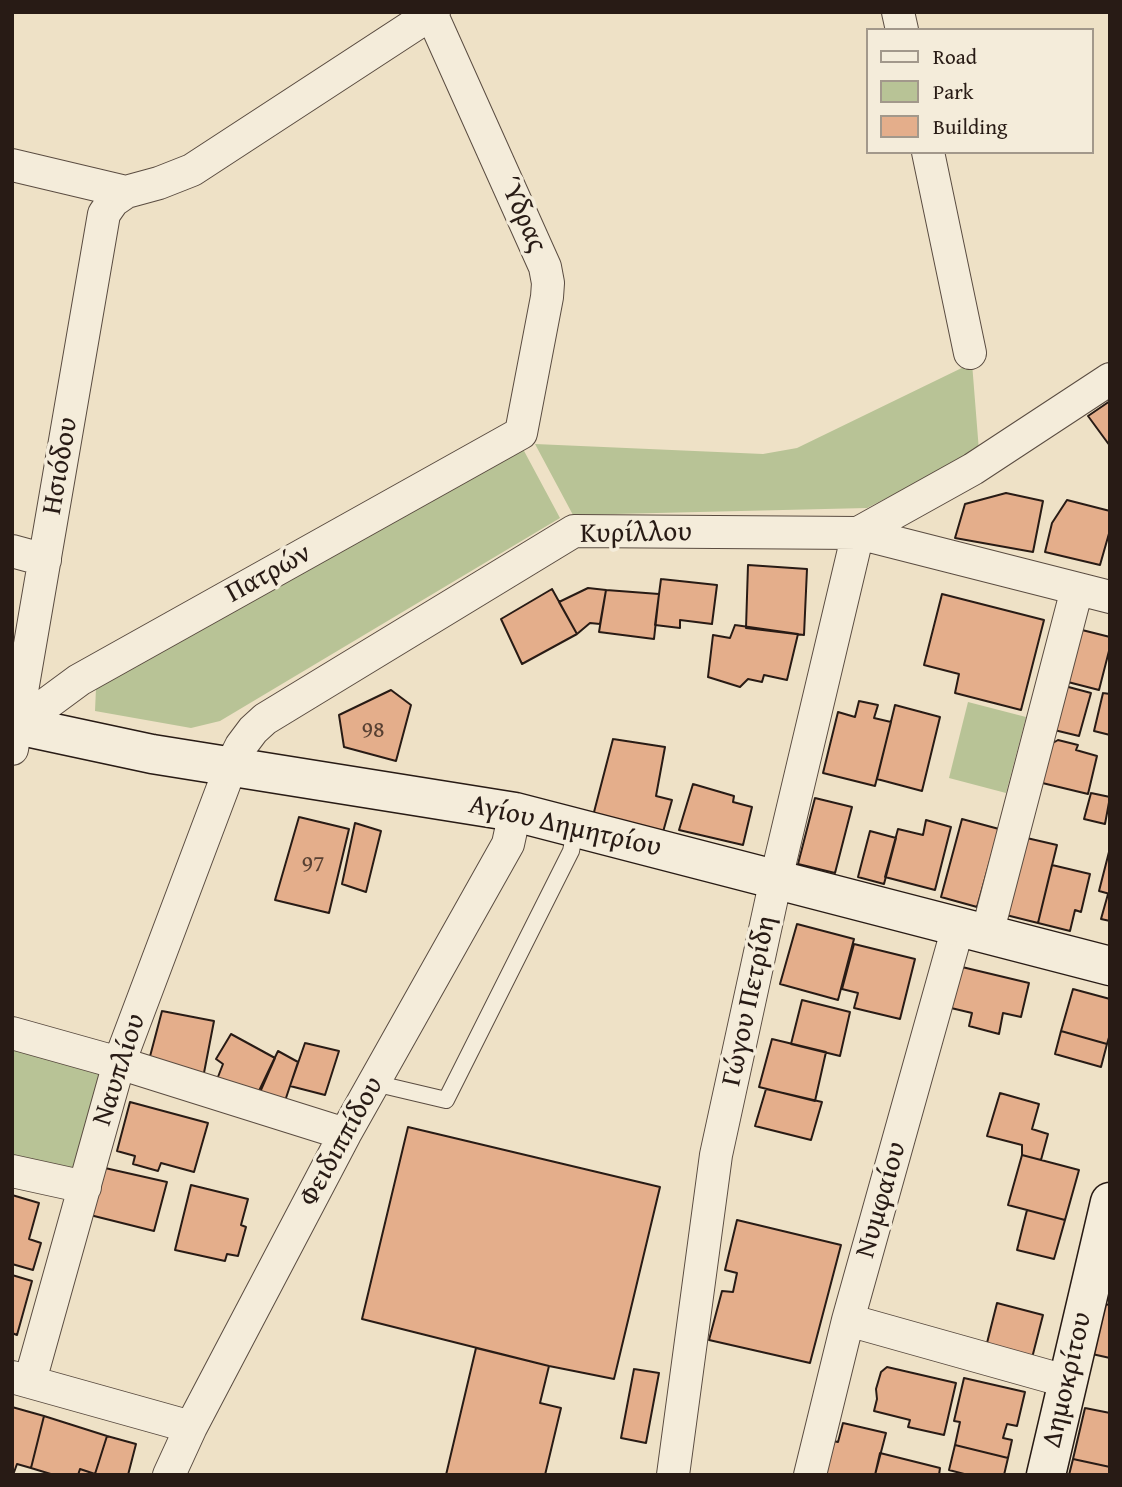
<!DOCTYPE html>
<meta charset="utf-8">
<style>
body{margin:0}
#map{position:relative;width:1122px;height:1487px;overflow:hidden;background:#eee1c6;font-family:"Gentium Book Plus",serif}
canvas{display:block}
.frame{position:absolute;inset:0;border:14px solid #281b15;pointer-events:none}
.legend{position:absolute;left:866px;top:28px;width:228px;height:126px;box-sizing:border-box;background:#f4ecda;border:2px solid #a2988b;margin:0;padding:9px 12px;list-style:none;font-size:21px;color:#281b15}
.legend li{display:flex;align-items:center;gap:14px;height:35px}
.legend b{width:35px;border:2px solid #a2988b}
</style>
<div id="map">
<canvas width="1122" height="1487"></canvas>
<div class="frame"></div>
<ul class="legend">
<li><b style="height:9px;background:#f4ecda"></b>Road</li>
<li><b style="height:19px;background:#b8c396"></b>Park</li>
<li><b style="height:19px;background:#e4ae8b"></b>Building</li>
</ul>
</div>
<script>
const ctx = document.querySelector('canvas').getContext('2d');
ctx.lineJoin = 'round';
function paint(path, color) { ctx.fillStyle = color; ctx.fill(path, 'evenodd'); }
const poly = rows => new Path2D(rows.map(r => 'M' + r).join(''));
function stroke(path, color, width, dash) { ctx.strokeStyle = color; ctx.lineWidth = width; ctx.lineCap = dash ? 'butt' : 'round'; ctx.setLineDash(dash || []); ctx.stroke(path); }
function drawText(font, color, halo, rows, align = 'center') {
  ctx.font = font + ' "Gentium Book Plus",serif'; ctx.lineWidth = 7; ctx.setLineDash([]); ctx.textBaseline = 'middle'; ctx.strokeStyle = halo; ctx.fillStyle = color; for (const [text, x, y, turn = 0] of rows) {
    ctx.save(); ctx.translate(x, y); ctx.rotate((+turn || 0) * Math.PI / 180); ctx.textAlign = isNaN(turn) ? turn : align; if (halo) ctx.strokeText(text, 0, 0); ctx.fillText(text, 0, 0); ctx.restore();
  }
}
paint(poly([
 [972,363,979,451,867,508,573,515,535,444,763,454,797,448],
 [523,449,560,518,220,721,191,728,95,711,96,688],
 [968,702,1026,717,1006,793,949,778],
 [12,1040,105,1070,76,1175,12,1156]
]), '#b8c396');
const building = poly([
 [1110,401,1110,446,1088,416,1110,401],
 [1006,493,1043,501,1033,552,955,538,965,504,1006,493],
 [1067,500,1110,511,1110,530,1100,565,1045,552,1052,523,1067,500],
 [748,565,807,569,804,635,746,628,748,565],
 [661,579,717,585,712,624,680,620,680,628,655,625,661,579],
 [588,588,606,590,600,624,590,623,577,634,559,602,588,588],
 [552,589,577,634,522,664,501,619,552,589],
 [606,590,659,594,654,639,599,632,606,590],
 [942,594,1044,620,1021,710,955,693,959,674,924,665,942,594],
 [735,625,798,634,787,680,764,675,762,682,748,679,740,687,708,677,713,635,730,638,735,625],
 [1078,629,1110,637,1110,647,1099,690,1064,681,1078,629],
 [1061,685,1091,693,1079,736,1050,729,1061,685],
 [391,690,411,705,396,761,344,747,339,715,391,690],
 [1103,693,1110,694,1110,735,1094,731,1103,693],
 [859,701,878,705,874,718,891,722,875,786,823,773,838,712,855,717,859,701],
 [895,705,940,717,922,791,877,779,895,705],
 [613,739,665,747,656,796,672,800,663,832,593,816,613,739],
 [1058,740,1078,745,1076,750,1097,756,1088,794,1034,781,1051,744,1058,740],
 [693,784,734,796,733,802,752,807,743,845,679,830,693,784],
 [1091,793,1110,797,1105,824,1084,819,1091,793],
 [815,798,852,807,835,873,798,864,815,798],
 [299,817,349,829,329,913,275,900,299,817],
 [962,819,999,829,977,907,941,897,962,819],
 [926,820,951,827,935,890,885,877,898,829,923,835,926,820],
 [355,823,381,831,366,892,342,884,355,823],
 [870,831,896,838,884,884,858,877,870,831],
 [1018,836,1057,845,1038,923,998,913,1018,836],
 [1110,848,1110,894,1099,891,1110,848],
 [1052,865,1090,874,1081,912,1075,910,1070,931,1038,923,1052,865],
 [1108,894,1110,894,1110,921,1101,919,1108,894],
 [797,924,854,939,838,1000,780,984,797,924],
 [854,944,915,959,900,1019,854,1008,858,993,842,989,854,944],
 [962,967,1029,983,1021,1017,1003,1013,999,1034,969,1026,972,1013,951,1008,962,967],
 [1073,989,1110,999,1110,1034,1107,1044,1061,1031,1073,989],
 [802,1000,850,1012,840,1056,791,1044,802,1000],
 [162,1011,214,1021,203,1078,148,1064,162,1011],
 [1061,1031,1107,1044,1101,1067,1055,1054,1061,1031],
 [231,1034,275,1058,257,1099,216,1082,223,1064,216,1059,231,1034],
 [772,1039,826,1052,815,1101,759,1087,772,1039],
 [305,1043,339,1051,325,1095,290,1086,305,1043],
 [278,1051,298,1062,284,1104,258,1093,278,1051],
 [766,1089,822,1102,811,1140,755,1126,766,1089],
 [1000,1093,1039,1104,1032,1129,1048,1134,1041,1160,1022,1155,1022,1145,987,1136,1000,1093],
 [130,1102,208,1123,194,1172,161,1163,158,1171,133,1164,135,1156,117,1151,130,1102],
 [408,1127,660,1187,614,1379,549,1366,362,1319,408,1127],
 [1022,1155,1079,1170,1065,1220,1008,1205,1022,1155],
 [105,1168,167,1182,154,1231,90,1215,105,1168],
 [191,1185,248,1199,241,1225,246,1227,238,1256,227,1254,225,1261,175,1250,191,1185],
 [12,1195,39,1203,29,1239,41,1243,33,1270,12,1264,12,1195],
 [1027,1210,1065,1220,1054,1259,1017,1250,1027,1210],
 [737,1220,841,1245,810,1363,709,1340,722,1291,733,1292,737,1273,725,1270,737,1220],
 [12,1275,32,1281,17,1335,12,1333,12,1275],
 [997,1303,1043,1315,1032,1358,986,1347,997,1303],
 [1104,1304,1110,1305,1110,1358,1092,1354,1104,1304],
 [476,1348,549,1366,540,1403,561,1408,545,1475,446,1475,476,1348],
 [887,1367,956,1383,944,1435,908,1427,910,1420,874,1411,877,1399,876,1389,881,1372,887,1367],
 [634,1369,659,1373,646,1443,621,1438,634,1369],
 [964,1378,1025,1392,1017,1426,1007,1424,1003,1438,1012,1440,1008,1458,955,1445,960,1422,954,1421,964,1378],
 [12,1407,44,1416,31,1468,17,1464,13,1475,12,1407],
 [1085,1408,1110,1413,1110,1467,1073,1459,1085,1408],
 [44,1416,107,1436,95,1474,80,1469,78,1475,54,1475,31,1468,44,1416],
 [843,1423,886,1433,875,1475,819,1475,828,1440,838,1442,843,1423],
 [107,1436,136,1444,128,1475,78,1475,80,1469,95,1474,107,1436],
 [955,1445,1008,1458,1004,1475,968,1475,949,1470,955,1445],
 [880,1453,940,1468,939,1475,875,1475,880,1453],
 [1073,1459,1110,1467,1110,1475,1069,1475,1073,1459]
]);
paint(building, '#e4ae8b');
stroke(building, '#281b15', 2);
const lane = poly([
 [374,1083,446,1100,571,851,576,827]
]);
const street = poly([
 [898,12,902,30],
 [928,152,970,353],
 [12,165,126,192],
 [12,551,45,560],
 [18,725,79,680,521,433,547,297,548,283,545,267,432,15],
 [12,749,104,214,113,201,126,192,159,183,192,170,434,12],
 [987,934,1077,589],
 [12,1033,119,1063,345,1134],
 [12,1171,85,1187],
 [848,1320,1069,1382],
 [12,1377,191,1427],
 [30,1381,119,1063,231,766,241,746,253,730,265,719,574,531,858,533,1110,597],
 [169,1475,191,1427,345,1134,508,844,515,812],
 [673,1475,716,1155,776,879,858,533,973,469,1110,379],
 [810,1475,848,1320,958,927]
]);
const secondary = poly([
 [12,724,152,754,515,812,1110,966],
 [1046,1475,1110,1202]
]);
stroke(lane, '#5a4c41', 18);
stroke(street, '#5a4c41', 34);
stroke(secondary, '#281b15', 41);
stroke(lane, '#f4ecda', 16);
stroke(street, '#f4ecda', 32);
stroke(secondary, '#f4ecda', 38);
drawText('24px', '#574032', null, [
 ["98",373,731],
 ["97",313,865]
]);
drawText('28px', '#281b15', '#f4ecda', [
 ["Ύδρας",522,215,66],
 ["Ησιόδου",61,466,-80],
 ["Κυρίλλου",636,534,-1],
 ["Πατρών",269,574,-29],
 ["Αγίου Δημητρίου",565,827,13],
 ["Γώγου Πετρίδη",750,1001,-78],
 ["Ναυπλίου",120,1070,-72],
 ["Φειδιππίδου",342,1142,-61],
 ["Νυμφαίου",882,1200,-74],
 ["Δημοκρίτου",1068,1380,-77]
]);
</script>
